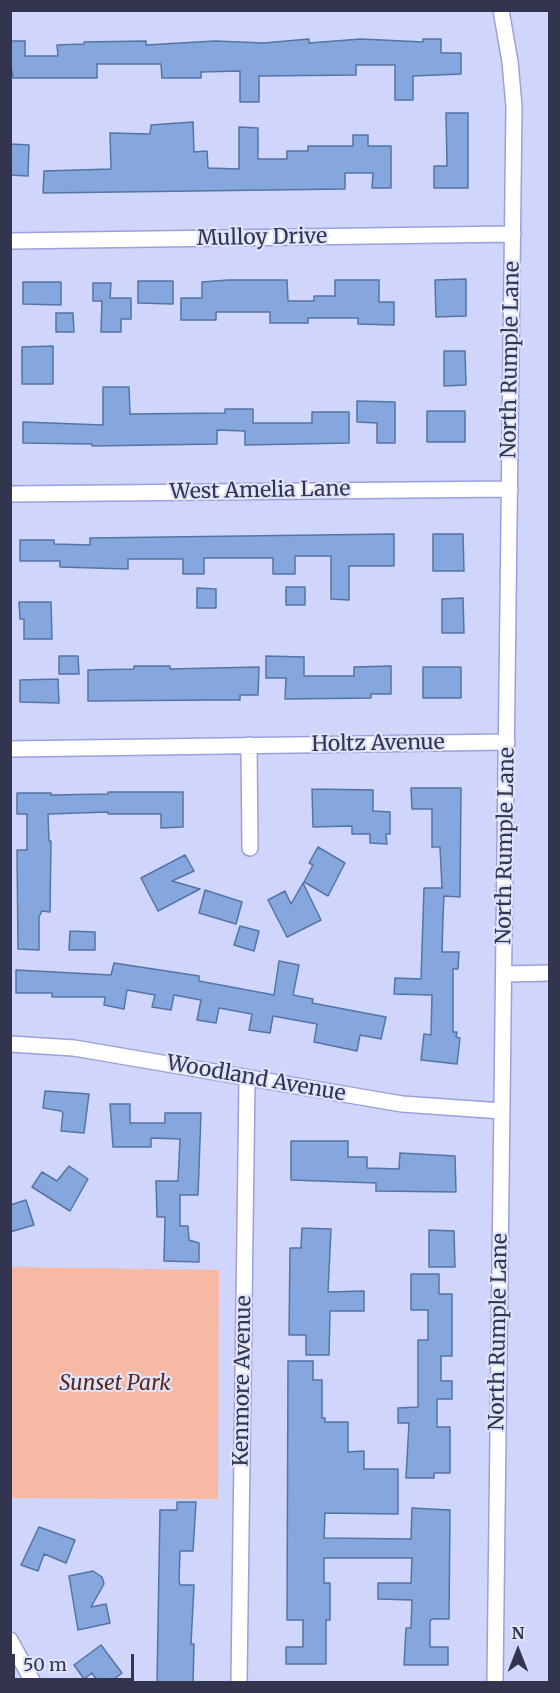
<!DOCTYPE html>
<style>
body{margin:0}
#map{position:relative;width:560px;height:1693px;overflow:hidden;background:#d0d5fb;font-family:Merriweather,serif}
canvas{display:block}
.frame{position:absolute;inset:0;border:12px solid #33354e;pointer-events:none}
.north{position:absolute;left:488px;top:1621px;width:60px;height:60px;-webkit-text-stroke:4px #dfe3fd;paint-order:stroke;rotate:0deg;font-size:16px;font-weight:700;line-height:24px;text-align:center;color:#33354e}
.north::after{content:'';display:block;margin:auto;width:21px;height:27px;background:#33354e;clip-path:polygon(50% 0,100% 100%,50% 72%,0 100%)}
.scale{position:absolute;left:12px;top:1654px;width:122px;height:27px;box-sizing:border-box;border:3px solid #33354e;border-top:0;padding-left:8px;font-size:18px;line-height:21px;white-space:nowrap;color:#33354e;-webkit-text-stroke:4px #dfe3fd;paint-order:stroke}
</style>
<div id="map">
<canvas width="560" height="1693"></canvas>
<div class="frame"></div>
<div class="north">N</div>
<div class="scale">50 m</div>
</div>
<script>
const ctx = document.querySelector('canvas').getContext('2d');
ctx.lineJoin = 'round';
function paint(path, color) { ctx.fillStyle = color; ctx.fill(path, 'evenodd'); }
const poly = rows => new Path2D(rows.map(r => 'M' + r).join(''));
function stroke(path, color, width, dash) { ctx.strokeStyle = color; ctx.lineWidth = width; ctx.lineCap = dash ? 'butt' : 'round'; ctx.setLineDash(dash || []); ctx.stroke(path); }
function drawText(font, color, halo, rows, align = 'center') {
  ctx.font = font + ' Merriweather,serif'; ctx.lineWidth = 4.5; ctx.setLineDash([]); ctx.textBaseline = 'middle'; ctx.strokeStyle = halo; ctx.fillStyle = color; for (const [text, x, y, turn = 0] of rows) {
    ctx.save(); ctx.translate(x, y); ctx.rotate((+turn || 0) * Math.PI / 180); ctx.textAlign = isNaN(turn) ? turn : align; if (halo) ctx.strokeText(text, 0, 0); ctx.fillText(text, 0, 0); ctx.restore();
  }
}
paint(poly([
 [11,1267,219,1270,218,1499,11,1498]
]), '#f8b9a4');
const building = poly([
 [309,39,309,43,361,39,423,42,423,39,441,39,441,53,461,53,461,74,413,76,413,100,395,100,395,65,356,65,356,75,259,76,259,102,240,102,240,71,201,72,201,78,162,78,161,64,97,64,97,78,13,78,10,59,10,41,25,41,25,56,58,56,57,45,84,44,84,42,146,41,146,45,215,41,264,43,309,39],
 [446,113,468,113,468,188,434,188,434,166,447,166,446,113],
 [193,122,194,152,207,151,208,168,239,169,239,127,258,128,258,159,287,159,287,151,308,151,308,146,353,146,353,135,368,135,368,146,391,146,391,188,372,188,373,173,345,173,345,189,43,193,44,171,111,169,110,133,150,134,151,125,193,122],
 [10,144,29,145,28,176,10,175,10,144],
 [466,279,466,316,436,317,435,280,466,279],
 [228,280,287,280,288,301,314,301,314,296,335,296,335,280,379,280,379,302,394,302,394,325,358,324,358,318,308,318,308,323,270,323,270,312,216,312,216,320,181,320,181,298,202,298,202,282,228,280],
 [138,281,173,281,173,304,138,303,138,281],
 [23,282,61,282,61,305,23,304,23,282],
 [93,283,111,283,110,298,131,298,131,319,121,319,121,332,101,332,102,301,93,301,93,283],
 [56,313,73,313,74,332,56,332,56,313],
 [53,346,53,384,22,384,22,347,53,346],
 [444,351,465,351,466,385,444,386,444,351],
 [103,387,129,387,130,414,225,413,225,409,253,409,253,423,312,423,312,412,349,412,349,443,245,445,245,431,217,430,217,444,92,446,92,444,23,443,23,422,103,425,103,387],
 [357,401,395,402,395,443,377,443,377,423,357,422,357,401],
 [427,411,465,411,465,442,427,442,427,411],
 [394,534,394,566,349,566,349,600,331,599,331,556,295,556,295,574,273,574,273,558,204,558,204,574,183,574,183,559,128,559,128,569,60,567,60,561,20,561,20,540,54,540,54,544,90,545,90,538,394,534],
 [433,534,463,534,464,571,433,571,433,534],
 [286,587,305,587,305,605,286,605,286,587],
 [197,588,216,589,216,608,197,608,197,588],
 [463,598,464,633,442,633,442,599,463,598],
 [19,602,51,602,52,639,24,639,24,619,20,619,19,602],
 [59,656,78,656,79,674,59,674,59,656],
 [266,656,304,657,304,676,354,676,354,667,391,666,391,694,371,694,371,698,285,699,286,678,266,678,266,656],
 [134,666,170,666,170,669,259,667,258,695,240,695,240,700,214,700,88,701,88,670,134,669,134,666],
 [423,667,461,667,461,698,423,698,423,667],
 [58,679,59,703,20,702,20,680,58,679],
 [411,788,461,788,460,897,444,896,443,917,442,952,459,952,458,969,453,969,453,1032,457,1032,456,1037,460,1038,457,1064,421,1060,424,1034,431,1035,432,995,394,994,395,978,421,979,424,888,442,888,440,847,432,847,432,809,412,809,411,788],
 [312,789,373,790,373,811,390,812,390,834,386,834,387,844,370,843,370,834,352,834,352,826,313,827,312,789],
 [108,792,183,792,183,827,161,828,161,814,108,814,108,812,48,814,49,841,51,841,50,912,42,911,39,917,39,950,18,949,17,850,27,850,27,814,17,814,17,793,51,793,51,795,108,794,108,792],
 [318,847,345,863,328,896,304,882,313,865,309,863,318,847],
 [185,855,194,871,172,881,200,889,158,911,141,878,185,855],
 [303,883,321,920,287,937,268,900,285,891,291,904,303,883],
 [205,890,242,902,236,924,199,913,205,890],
 [240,926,259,931,254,951,234,945,240,926],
 [70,931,95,932,95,950,69,950,70,931],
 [279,961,299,965,293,995,313,999,312,1003,386,1017,381,1039,360,1035,357,1051,338,1047,314,1042,317,1024,273,1016,270,1033,249,1030,252,1014,219,1008,216,1023,197,1020,201,1000,174,995,171,1010,152,1007,155,995,127,990,124,1009,104,1005,105,997,52,997,52,993,16,993,16,970,111,975,114,963,199,976,199,981,274,995,279,961],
 [45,1091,89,1094,84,1133,61,1131,63,1113,61,1111,43,1108,45,1091],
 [110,1104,130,1104,130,1123,165,1123,165,1113,201,1113,198,1195,180,1195,180,1226,188,1226,189,1240,199,1243,199,1262,164,1261,165,1217,157,1217,156,1181,178,1181,180,1139,151,1138,151,1147,113,1147,110,1104],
 [291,1141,348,1141,348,1157,367,1157,367,1168,399,1169,400,1153,455,1156,456,1192,376,1191,376,1183,291,1180,291,1141],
 [69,1166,88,1179,70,1211,32,1187,42,1172,57,1181,69,1166],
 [26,1200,34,1225,10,1232,10,1205,26,1200],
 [302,1228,331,1229,328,1292,364,1291,364,1311,330,1311,329,1355,306,1355,306,1335,289,1335,290,1248,301,1248,302,1228],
 [429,1230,454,1231,455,1267,429,1267,429,1230],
 [411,1274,439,1274,439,1294,452,1294,452,1356,441,1356,441,1381,452,1381,452,1399,437,1399,437,1427,450,1427,450,1473,434,1473,434,1478,406,1478,409,1423,398,1423,398,1408,418,1407,418,1340,428,1340,428,1310,411,1310,411,1274],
 [288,1361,313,1361,313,1380,322,1380,322,1418,325,1418,325,1422,348,1422,348,1452,364,1451,364,1469,398,1469,398,1514,325,1513,324,1538,411,1539,412,1508,450,1510,449,1619,432,1619,430,1621,430,1647,448,1647,448,1665,404,1665,406,1628,411,1628,412,1600,378,1599,378,1583,411,1583,412,1558,324,1558,324,1583,330,1583,330,1620,326,1620,326,1664,286,1664,286,1647,303,1647,303,1620,287,1620,288,1361],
 [177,1502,196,1502,193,1551,180,1551,179,1580,180,1585,194,1585,191,1644,194,1644,193,1683,157,1683,160,1510,177,1510,177,1502],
 [39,1527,75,1540,66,1563,44,1554,38,1571,21,1565,39,1527],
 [93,1571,102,1577,104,1584,91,1607,106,1604,110,1623,78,1630,69,1576,93,1571],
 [101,1645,122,1673,109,1683,99,1683,92,1673,84,1679,74,1665,101,1645]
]);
paint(building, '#85a7dd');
stroke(building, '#5474a6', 1.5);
const minor = poly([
 [10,241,513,234],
 [10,494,510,489],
 [249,745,250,848],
 [10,749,507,742],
 [505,974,550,973],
 [10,1044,74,1048,402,1104,502,1111],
 [10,1640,33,1682],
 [239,1682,247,1079],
 [495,1682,514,106,510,62,501,10]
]);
stroke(minor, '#9aa0dd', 18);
stroke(minor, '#fff', 15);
drawText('21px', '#33354e', '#dfe3fd', [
 ["Mulloy Drive",262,238,-1],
 ["North Rumple Lane",511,360,-89],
 ["West Amelia Lane",260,491,-1],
 ["Holtz Avenue",378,744,-1],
 ["North Rumple Lane",506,846,-89],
 ["Woodland Avenue",256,1079,10],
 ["North Rumple Lane",499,1332,-89],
 ["Kenmore Avenue",243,1381,-89]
]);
drawText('italic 21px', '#5d2713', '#dfe3fd', [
 ["Sunset Park",115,1384]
]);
</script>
